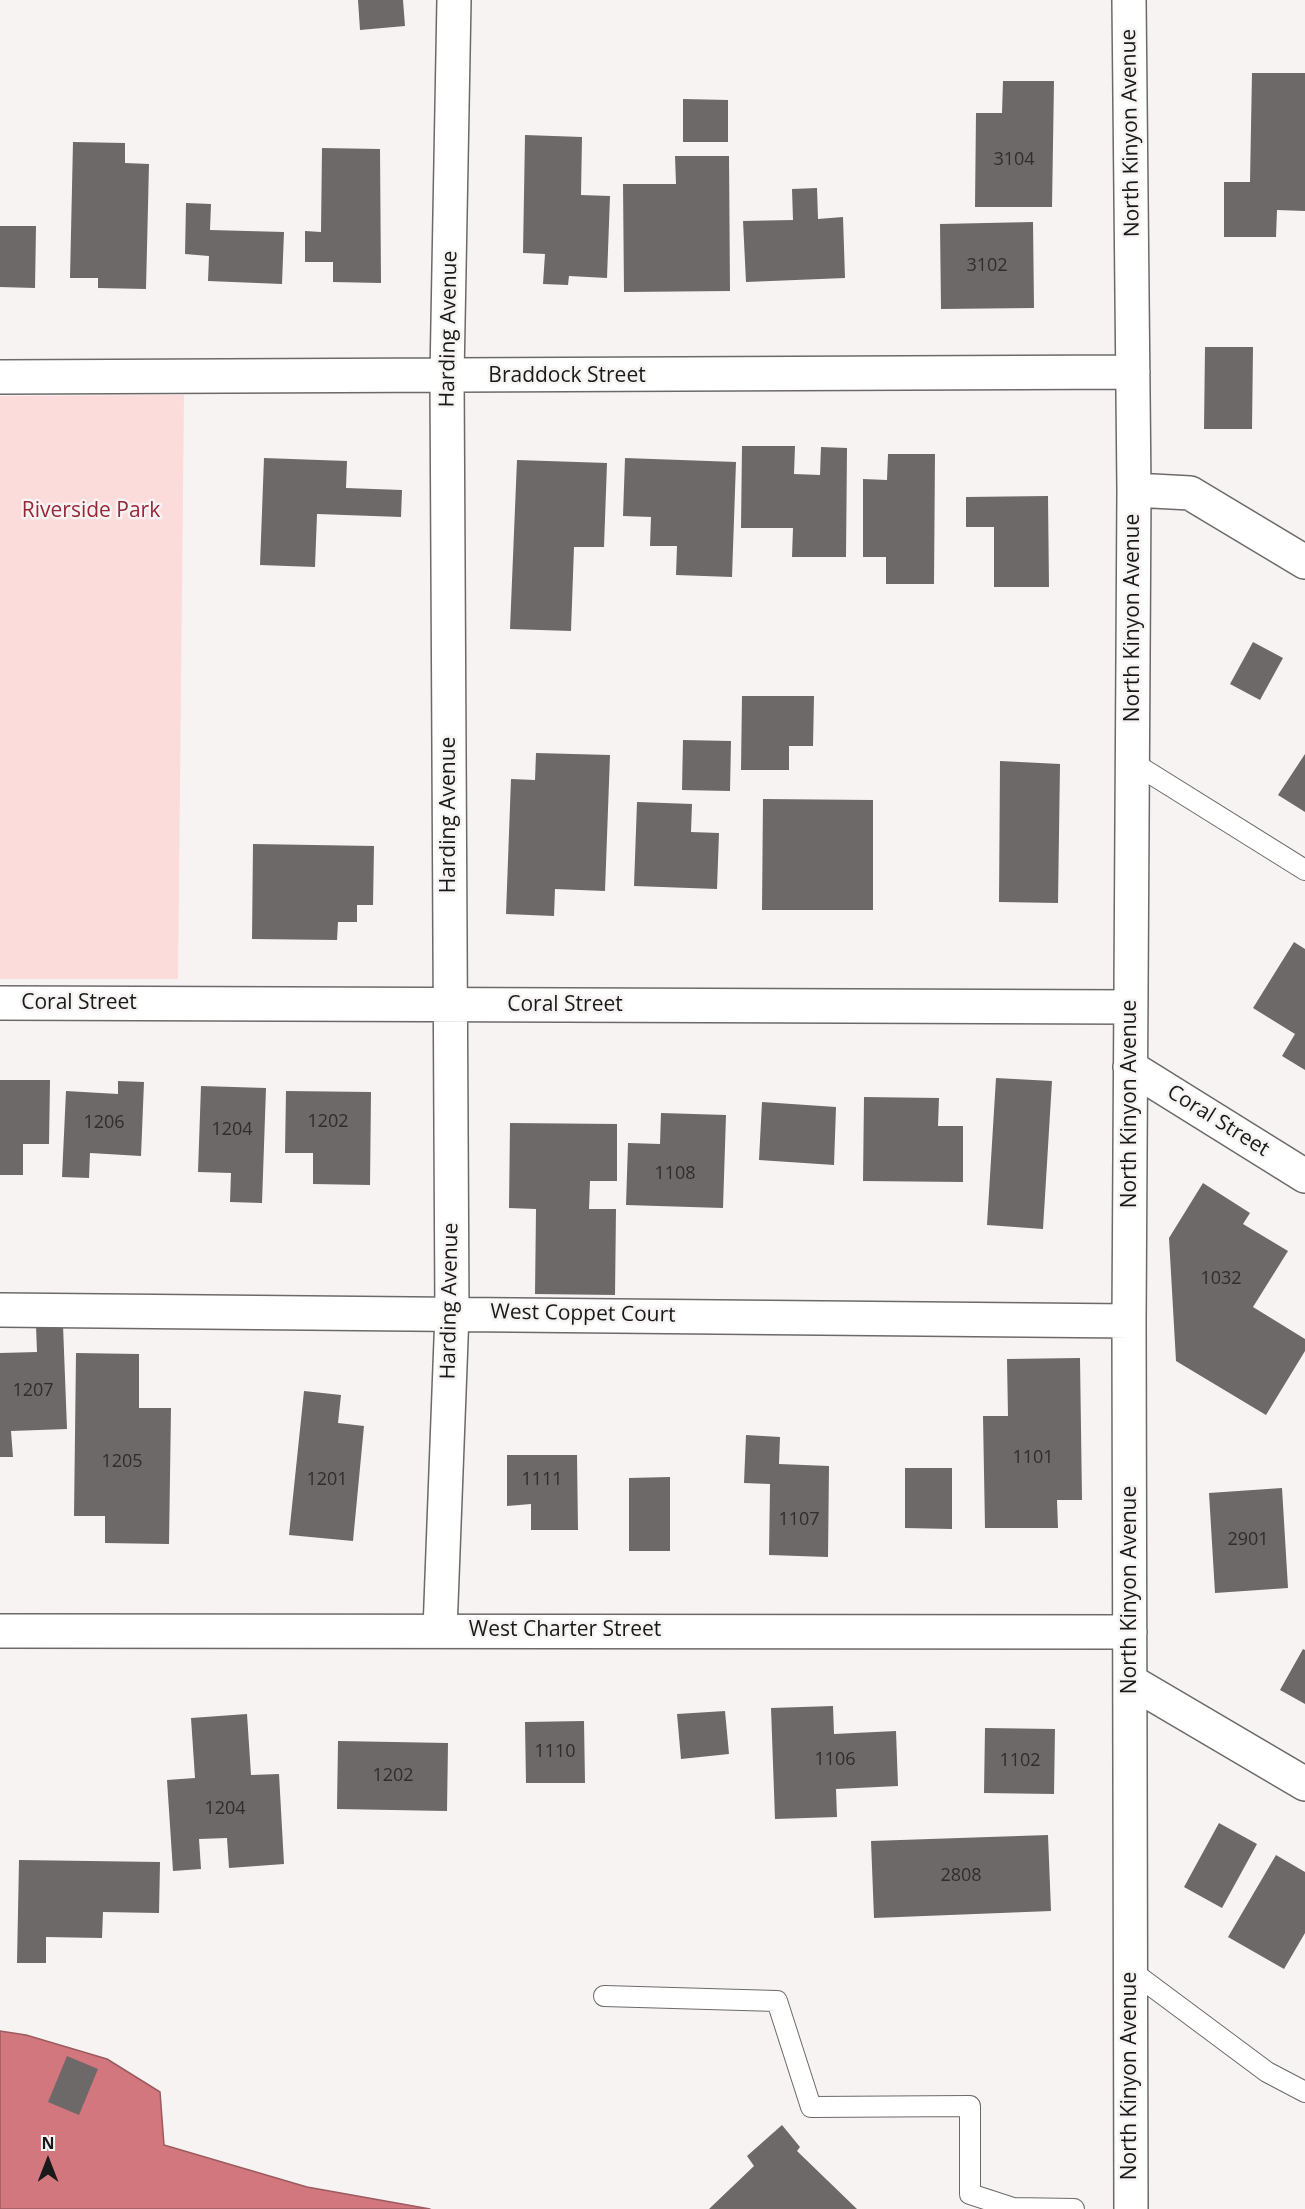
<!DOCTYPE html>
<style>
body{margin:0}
#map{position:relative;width:1305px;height:2209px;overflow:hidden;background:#f7f3f3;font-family:"Open Sans",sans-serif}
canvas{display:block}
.north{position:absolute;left:18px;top:2131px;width:60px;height:60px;-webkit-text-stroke:4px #f7f3f3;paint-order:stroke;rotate:0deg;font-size:16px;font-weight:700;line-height:24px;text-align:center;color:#1a1919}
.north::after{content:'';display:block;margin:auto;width:21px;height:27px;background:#1a1919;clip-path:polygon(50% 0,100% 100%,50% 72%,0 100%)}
</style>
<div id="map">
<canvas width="1305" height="2209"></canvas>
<div class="north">N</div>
</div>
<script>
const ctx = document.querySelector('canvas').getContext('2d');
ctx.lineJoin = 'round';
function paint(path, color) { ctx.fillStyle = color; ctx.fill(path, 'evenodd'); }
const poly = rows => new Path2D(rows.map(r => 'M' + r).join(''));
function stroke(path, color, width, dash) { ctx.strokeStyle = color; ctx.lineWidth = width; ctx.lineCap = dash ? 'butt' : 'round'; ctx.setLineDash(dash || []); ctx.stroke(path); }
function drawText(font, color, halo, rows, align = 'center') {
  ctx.font = font + ' "Open Sans",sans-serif'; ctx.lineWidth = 5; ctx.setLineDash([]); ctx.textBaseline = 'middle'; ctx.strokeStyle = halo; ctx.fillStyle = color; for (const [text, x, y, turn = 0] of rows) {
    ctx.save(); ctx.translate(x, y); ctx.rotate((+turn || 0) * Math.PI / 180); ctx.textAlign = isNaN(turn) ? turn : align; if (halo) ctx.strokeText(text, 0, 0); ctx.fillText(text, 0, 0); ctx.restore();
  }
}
paint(poly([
 [184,395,178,979,0,979,0,396]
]), '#fcdbdb');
const water = poly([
 [0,2031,26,2035,107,2059,160,2092,164,2145,307,2187,430,2209,0,2209,0,2031]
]);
paint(water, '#d2777d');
stroke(water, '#9b5b5f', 1.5);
paint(poly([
 [358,0,403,0,405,26,360,30],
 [1252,73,1305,73,1305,211,1277,210,1276,237,1224,237,1224,182,1250,182],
 [1003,81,1054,81,1052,207,975,207,976,113,1002,113],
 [683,99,728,100,728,142,683,142],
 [525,135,582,137,581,195,610,196,607,278,569,276,568,285,543,284,545,254,523,253],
 [73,142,125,143,125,163,149,164,146,289,98,288,98,278,70,278],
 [322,148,380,149,381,283,333,282,333,262,305,262,305,231,321,232],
 [675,156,729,156,730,291,624,292,623,184,676,184],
 [817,188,818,219,843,217,845,278,746,282,743,221,793,220,792,189],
 [186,203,211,204,210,230,284,232,282,284,208,281,209,256,185,254],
 [1033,222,1034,308,941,309,940,224],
 [0,226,36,226,35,288,0,287],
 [1205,347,1253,347,1252,429,1204,429],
 [742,446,795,446,794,474,820,475,821,447,847,448,846,557,792,557,793,528,741,528],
 [888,454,935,454,934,584,886,584,886,557,863,557,863,479,887,480],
 [264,458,347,461,346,488,402,490,401,517,317,514,315,567,260,565],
 [625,458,736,462,732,577,676,575,677,546,650,546,651,517,623,516],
 [517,460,607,463,604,547,574,547,571,631,510,629],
 [1048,496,1049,587,994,587,994,527,966,527,966,497],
 [1253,642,1283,658,1260,700,1230,684],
 [742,696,814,696,813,746,789,746,789,770,741,770],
 [683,740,731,741,730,791,682,790],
 [536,753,610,755,605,891,555,889,554,916,506,914,511,779,535,780],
 [1305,754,1305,812,1278,795],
 [1000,761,1060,764,1058,903,999,902],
 [763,799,873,800,873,910,762,910],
 [637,802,692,804,691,832,719,833,717,889,634,886],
 [253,844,374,846,373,905,357,905,357,922,338,922,337,940,252,939],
 [1294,942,1305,949,1305,1070,1282,1056,1295,1034,1253,1008],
 [996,1078,1052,1081,1043,1229,987,1225],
 [0,1080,50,1080,49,1144,23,1144,23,1175,0,1175],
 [118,1081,144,1082,141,1156,90,1153,89,1178,62,1177,66,1091,118,1094],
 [201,1086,266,1088,262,1203,230,1202,231,1173,198,1172],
 [286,1091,371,1092,370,1185,313,1184,313,1153,285,1153],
 [864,1097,939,1098,938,1126,963,1126,963,1182,863,1181],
 [762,1102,836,1107,834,1165,759,1160],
 [661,1113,726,1115,723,1208,626,1205,628,1143,660,1144],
 [510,1123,617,1124,617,1181,590,1181,589,1209,616,1209,615,1295,535,1294,536,1209,509,1208],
 [1203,1183,1250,1213,1243,1224,1288,1251,1253,1307,1305,1339,1305,1351,1266,1415,1176,1361,1169,1238],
 [63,1325,67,1429,11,1431,13,1457,0,1457,0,1353,37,1352,36,1326],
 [76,1353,139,1354,139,1408,171,1408,169,1544,105,1543,105,1516,74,1516],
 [1080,1358,1082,1500,1057,1500,1058,1528,985,1528,983,1416,1008,1416,1007,1359],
 [304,1391,341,1395,338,1423,364,1426,353,1541,289,1535],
 [746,1435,780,1437,779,1464,829,1466,828,1557,769,1555,770,1484,744,1483],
 [507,1455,577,1455,578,1530,531,1530,531,1504,507,1506],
 [905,1468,952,1468,952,1529,905,1528],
 [670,1477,670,1551,629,1551,629,1478],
 [1282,1488,1288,1588,1215,1593,1209,1493],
 [1303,1649,1305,1650,1305,1704,1280,1690],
 [833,1706,834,1734,896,1731,898,1786,836,1789,837,1817,775,1819,771,1708],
 [725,1711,729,1754,681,1759,677,1714],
 [247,1714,251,1775,279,1774,284,1864,229,1868,227,1838,199,1839,201,1869,173,1871,167,1780,195,1778,191,1718],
 [584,1721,585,1783,526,1783,525,1722],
 [985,1728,1055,1729,1054,1794,984,1793],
 [338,1741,448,1743,447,1811,337,1809],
 [1219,1823,1257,1844,1222,1908,1184,1887],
 [1048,1835,1051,1911,874,1918,871,1841],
 [1276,1855,1305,1872,1305,1933,1284,1969,1228,1937],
 [19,1860,160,1862,159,1913,103,1912,102,1938,46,1937,46,1963,17,1963],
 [67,2056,98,2069,79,2115,48,2102],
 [782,2125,800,2147,797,2151,857,2209,709,2209,754,2166,747,2156]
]), '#6d6969');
const lane = poly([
 [1132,762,1305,870],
 [1130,1970,1267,2072,1305,2092],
 [604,1996,777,2001,811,2107,970,2106,970,2194,1013,2208,1074,2209]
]);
const street = poly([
 [1129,0,1134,490,1129,1321,1131,2209],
 [0,377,1133,372],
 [1134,490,1190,493,1305,562],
 [0,1003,1131,1007],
 [1130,1067,1305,1176],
 [0,1310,1129,1321],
 [440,1630,452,1313,447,376,454,0],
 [0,1631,1130,1632],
 [1130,1681,1305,1784]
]);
stroke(lane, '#6d6969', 22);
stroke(street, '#6d6969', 36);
stroke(lane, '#fff', 20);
stroke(street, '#fff', 33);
drawText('18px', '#2f2d2d', null, [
 ["3104",1014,160],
 ["3102",987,266],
 ["1202",328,1122],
 ["1206",104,1123],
 ["1204",232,1130],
 ["1108",675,1174],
 ["1032",1221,1279],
 ["1207",33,1391],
 ["1101",1033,1458],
 ["1205",122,1462],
 ["1201",327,1480],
 ["1111",542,1480],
 ["1107",799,1520],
 ["2901",1248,1540],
 ["1110",555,1752],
 ["1106",835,1760],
 ["1102",1020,1761],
 ["1202",393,1776],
 ["1204",225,1809],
 ["2808",961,1876]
]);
drawText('21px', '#1a1919', '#f7f3f3', [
 ["North Kinyon Avenue",1131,133,-91],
 ["Harding Avenue",449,329,-89],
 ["Braddock Street",567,376],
 ["North Kinyon Avenue",1133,618,-90],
 ["Harding Avenue",449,815,-90],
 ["Coral Street",79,1003],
 ["Coral Street",565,1005],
 ["North Kinyon Avenue",1130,1104,-90],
 ["Coral Street",1218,1121,32],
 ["Harding Avenue",450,1301,-89],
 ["West Coppet Court",583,1314,1],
 ["North Kinyon Avenue",1130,1590,-90],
 ["West Charter Street",565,1630],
 ["North Kinyon Avenue",1130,2076,-90]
]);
drawText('21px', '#952839', '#f7f3f3', [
 ["Riverside Park",91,511]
]);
</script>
